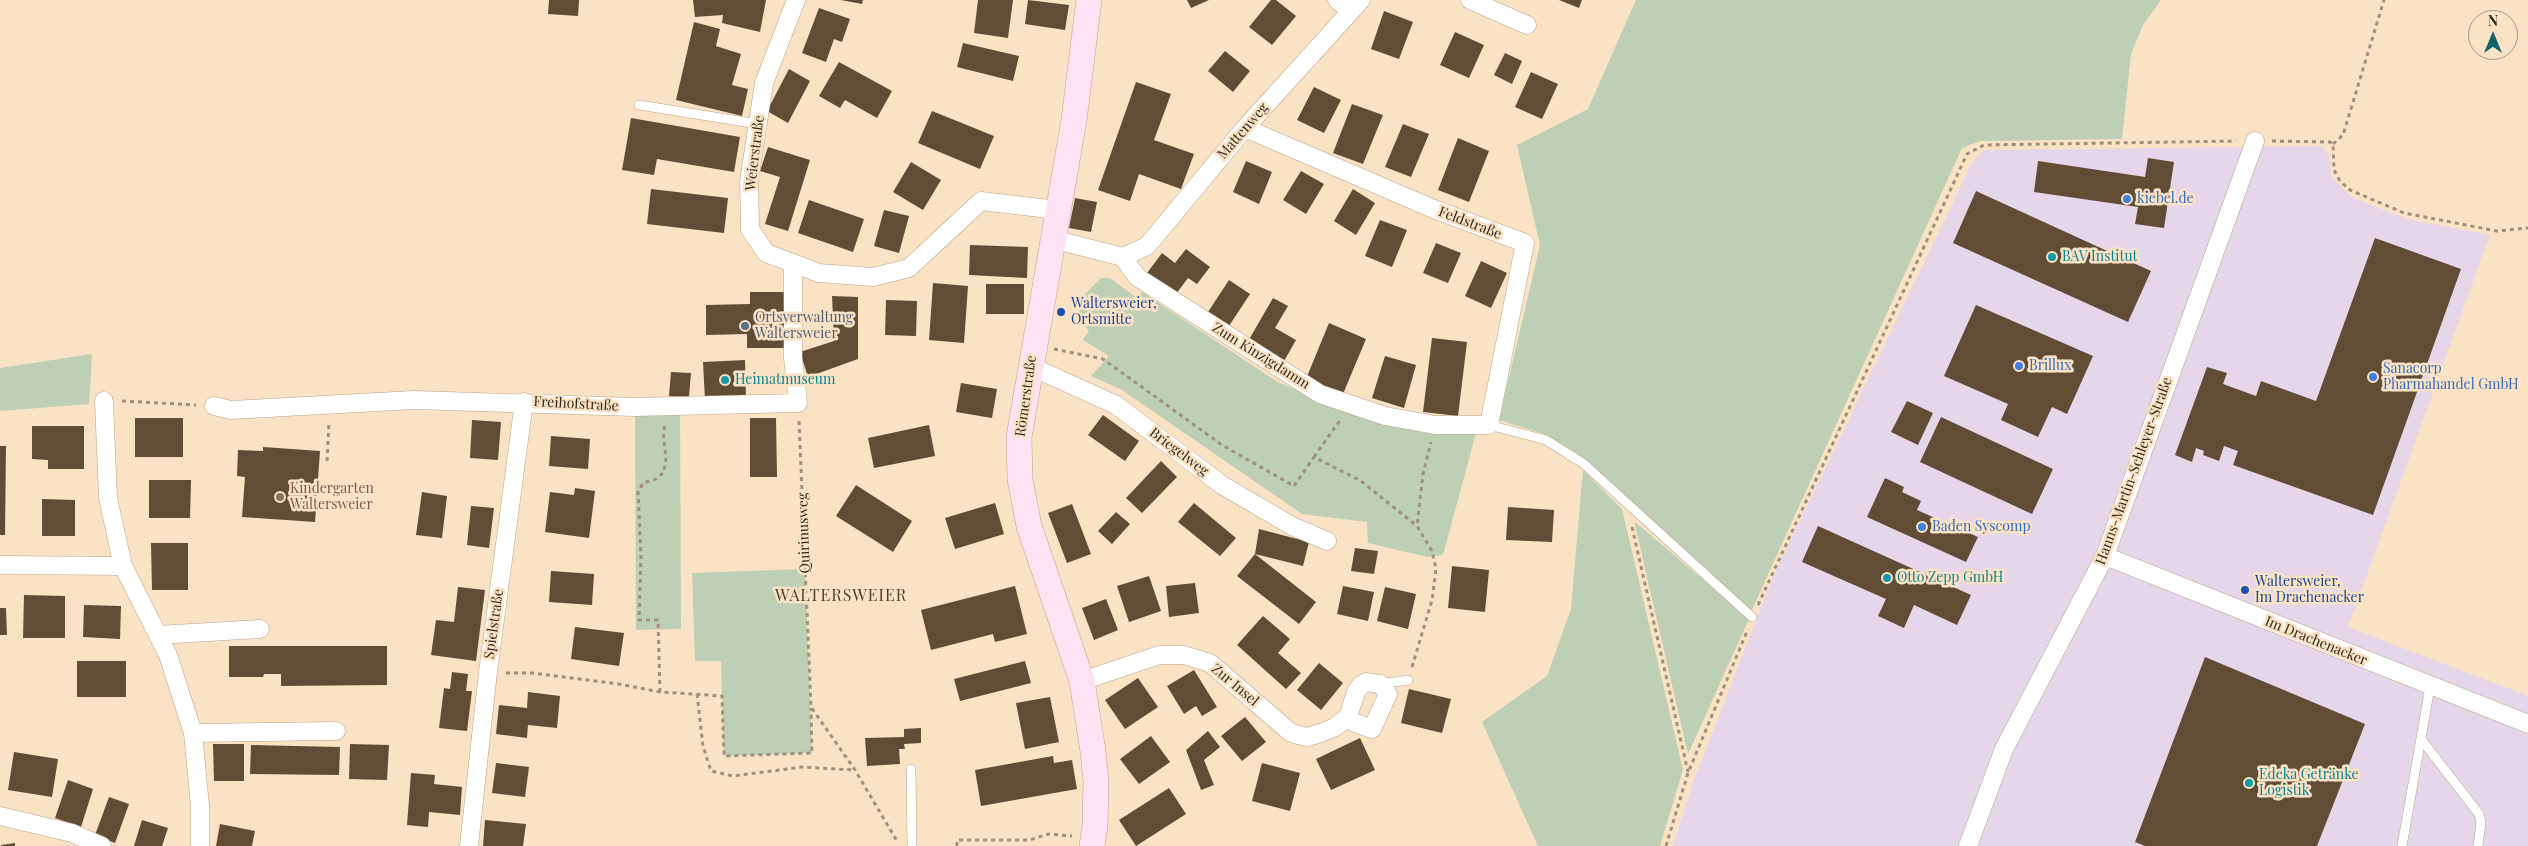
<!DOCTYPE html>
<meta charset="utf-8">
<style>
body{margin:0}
#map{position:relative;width:2528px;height:846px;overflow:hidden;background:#fae2c5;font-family:"Playfair Display",serif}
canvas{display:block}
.north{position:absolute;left:2468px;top:10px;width:50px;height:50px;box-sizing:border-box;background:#fae2c5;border:1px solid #aa9882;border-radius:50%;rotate:0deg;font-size:14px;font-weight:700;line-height:20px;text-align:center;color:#31281d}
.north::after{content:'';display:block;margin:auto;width:18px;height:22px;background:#14626b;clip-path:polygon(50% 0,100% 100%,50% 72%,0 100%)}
</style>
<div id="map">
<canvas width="2528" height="846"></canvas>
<div class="north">N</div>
</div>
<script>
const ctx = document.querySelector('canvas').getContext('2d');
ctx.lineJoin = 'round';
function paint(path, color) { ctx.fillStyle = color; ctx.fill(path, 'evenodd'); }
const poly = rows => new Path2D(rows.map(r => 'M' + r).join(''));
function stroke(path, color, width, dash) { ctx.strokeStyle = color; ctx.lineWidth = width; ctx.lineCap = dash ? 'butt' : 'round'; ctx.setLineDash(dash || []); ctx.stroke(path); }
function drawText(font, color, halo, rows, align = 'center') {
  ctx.font = font + ' "Playfair Display",serif'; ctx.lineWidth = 5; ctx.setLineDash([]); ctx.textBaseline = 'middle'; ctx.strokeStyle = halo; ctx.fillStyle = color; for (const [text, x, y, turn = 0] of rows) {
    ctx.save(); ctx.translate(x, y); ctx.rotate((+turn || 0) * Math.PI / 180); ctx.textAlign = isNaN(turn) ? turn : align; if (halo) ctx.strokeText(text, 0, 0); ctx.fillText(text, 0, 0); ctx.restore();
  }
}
paint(poly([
 [2323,146,2330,158,2331,177,2351,197,2407,219,2490,235,2348,627,2528,696,2528,846,1673,846,1692,785,1773,577,1972,163,1984,150]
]), '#e5d6e9');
paint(poly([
 [1636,0,2161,0,2143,25,2131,54,2122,139,1980,141,1962,148,1751,612,1575,452,1544,434,1499,420,1540,245,1517,145,1588,109],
 [1101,278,1110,278,1137,298,1142,292,1276,381,1337,409,1476,433,1443,555,1427,557,1368,543,1367,522,1302,514,1122,390,1091,376,1109,356,1083,340,1089,331,1078,318,1078,314,1085,294],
 [92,354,89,404,0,411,0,368],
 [635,407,680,407,681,629,636,630],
 [1583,470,1622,509,1683,770,1660,846,1538,846,1482,722,1547,676,1571,609],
 [1634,521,1749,619,1688,754],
 [805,569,812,753,724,756,721,661,695,661,692,573]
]), '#bdcfb5');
paint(poly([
 [549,0,579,0,578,16,548,14],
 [693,0,766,0,760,32,722,23,723,15,695,17],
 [841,0,863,0,862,4],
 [978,0,1013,0,1008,38,974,33],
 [1028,0,1069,5,1065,30,1025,24],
 [1187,0,1209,0,1191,8],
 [1271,0,1276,0,1296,16,1272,45,1249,27],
 [1559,0,1582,0,1579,8],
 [819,8,850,19,842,42,834,39,826,62,802,53],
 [1384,11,1413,22,1399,59,1371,49],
 [694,22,720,29,716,46,741,54,732,85,748,89,742,116,676,100],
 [1455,32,1484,45,1469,78,1440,65],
 [963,43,1019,56,1013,81,957,67],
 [1225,51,1250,71,1233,92,1208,71],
 [1505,53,1522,61,1512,84,1494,75],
 [839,62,892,91,877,118,845,100,840,108,819,96],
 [789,69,810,81,788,123,767,111],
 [1531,72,1558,84,1542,119,1515,107],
 [1136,82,1171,94,1154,140,1194,154,1181,189,1139,174,1130,201,1098,190],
 [1314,87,1341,100,1324,133,1297,120],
 [1352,104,1383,115,1363,164,1333,153],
 [932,111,994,136,980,169,918,143],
 [631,118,740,137,734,172,657,159,654,175,622,170],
 [1403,124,1429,134,1411,177,1385,167],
 [1458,138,1489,151,1469,202,1438,190],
 [768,147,810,160,788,231,765,224,780,177,760,171],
 [2148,158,2174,162,2164,228,2135,224,2138,207,2034,192,2038,161,2145,177],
 [1246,161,1272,172,1259,204,1233,192],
 [911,162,941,180,923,210,893,192],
 [1301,171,1324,184,1306,214,1283,200],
 [651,189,728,198,724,233,647,224],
 [1353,189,1375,203,1356,235,1334,221],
 [1976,191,2151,271,2128,322,1953,243],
 [1075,198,1097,202,1091,232,1069,228],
 [809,200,864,219,853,252,798,233],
 [884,210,909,216,899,253,874,246],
 [1380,220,1407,230,1392,267,1365,256],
 [2375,238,2461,269,2373,515,2233,465,2238,451,2224,446,2219,461,2203,455,2204,451,2196,448,2192,462,2175,455,2207,367,2227,373,2223,384,2256,396,2261,381,2316,401],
 [1436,243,1461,253,1448,283,1423,273],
 [970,245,1028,247,1027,278,969,275],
 [1186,249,1210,267,1197,284,1188,278,1176,294,1147,273,1162,253,1175,263],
 [1481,261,1507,273,1491,308,1465,296],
 [1229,280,1250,294,1227,329,1206,315],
 [933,283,968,286,964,343,929,340],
 [986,284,1024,284,1024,314,986,314],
 [750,292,784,292,784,348,747,348,747,334,706,335,706,305,750,304],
 [832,296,858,297,858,359,808,377,800,352,834,341],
 [1273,298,1288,306,1275,328,1296,340,1283,363,1247,343],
 [886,300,917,301,916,336,885,335],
 [1976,305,2093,356,2067,414,2052,407,2038,437,2001,420,2008,404,1944,376],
 [1329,323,1366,339,1343,394,1306,379],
 [1432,338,1467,342,1458,416,1423,412],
 [1385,356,1416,365,1404,408,1372,398],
 [745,360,746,398,705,400,703,362],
 [671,372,691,373,689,397,669,396],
 [961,383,997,389,992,418,956,412],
 [1907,401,1933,413,1918,445,1891,432],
 [1103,415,1139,441,1125,461,1088,435],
 [1941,417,2053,469,2032,514,1920,462],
 [135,418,183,418,183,457,135,457],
 [750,418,776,418,777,477,750,477],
 [472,420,501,422,498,460,470,458],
 [929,425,935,456,874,468,868,438],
 [32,426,84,426,84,469,48,469,48,460,32,459],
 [551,436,590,439,588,469,549,466],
 [0,446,6,446,5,535,0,535],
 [263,447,320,451,315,522,242,517,245,477,237,476,238,450,263,451],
 [1161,461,1177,477,1142,513,1126,498],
 [1885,478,1904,487,1902,492,1921,501,1917,510,1978,537,1966,562,1867,517],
 [149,480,191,480,190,518,149,518],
 [856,485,912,521,893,552,836,516],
 [575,488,595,491,589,538,545,532,550,492,574,495],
 [422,492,447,496,442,538,416,535],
 [42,499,75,500,75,536,42,536],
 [995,503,1004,534,955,549,945,518],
 [1194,503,1236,538,1220,556,1178,522],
 [1072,504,1091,554,1067,563,1048,513],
 [471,506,494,508,489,548,467,545],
 [1508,507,1554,510,1552,542,1506,540],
 [1116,512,1130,524,1112,544,1098,531],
 [1818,526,1971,595,1957,625,1914,605,1904,628,1878,616,1886,599,1802,562],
 [1259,529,1309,542,1303,566,1255,554],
 [151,543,188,543,188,590,152,590],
 [1355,548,1378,551,1374,574,1351,571],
 [1255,554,1316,602,1299,624,1237,576],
 [1452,566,1489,570,1485,612,1448,608],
 [551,571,594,574,592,605,549,602],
 [1149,576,1161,611,1129,622,1117,586],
 [1195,583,1199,613,1169,617,1166,586],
 [1015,586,1027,634,995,642,993,634,931,650,921,610],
 [1343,586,1374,592,1368,621,1337,614],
 [458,587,485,590,476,661,431,655,436,620,454,622],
 [1385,587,1416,594,1408,629,1377,621],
 [24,595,65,596,65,638,23,638],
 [1106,599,1118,630,1094,640,1082,608],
 [84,605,121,606,120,639,83,637],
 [0,608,6,608,7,635,0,635],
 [1263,616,1290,639,1278,653,1301,673,1286,689,1237,645],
 [575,627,624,633,619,666,571,659],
 [229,646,387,646,387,685,281,686,281,674,264,674,263,677,229,677],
 [2205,657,2365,724,2317,846,2145,846,2135,842],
 [77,661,126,661,126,697,77,697],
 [1025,661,1031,683,960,701,954,679],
 [1319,663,1343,683,1321,710,1297,690],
 [1194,670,1217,707,1202,716,1196,706,1184,714,1167,686],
 [452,672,468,674,466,691,472,691,467,731,439,728,444,688,450,689],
 [1138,678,1158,707,1125,729,1105,700],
 [1409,689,1451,699,1442,733,1401,723],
 [528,692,560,696,557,728,528,725,527,738,496,734,499,705,527,708],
 [1050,697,1059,742,1025,749,1016,703],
 [1245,717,1266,742,1242,761,1221,736],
 [921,728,921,743,904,744,905,749,899,749,900,764,867,766,865,738,904,737,904,729],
 [1208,731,1220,747,1204,760,1214,785,1201,790,1186,750],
 [1151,736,1170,762,1139,784,1120,759],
 [1360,738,1375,770,1331,790,1316,759],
 [213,744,244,744,244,781,214,781],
 [350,744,389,745,387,780,349,779],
 [251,745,340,747,339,775,250,774],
 [14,752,58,759,52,797,8,790],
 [1053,756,1054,763,1072,760,1077,789,981,806,975,770],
 [496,763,529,767,525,797,492,793],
 [1262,763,1300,773,1290,811,1252,801],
 [411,773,435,775,434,784,462,787,460,815,429,812,428,827,407,825],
 [68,780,93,789,81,827,55,818],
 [1169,788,1186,814,1136,846,1119,820],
 [109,797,129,804,115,843,95,835],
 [142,820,168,828,162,846,134,846],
 [485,820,526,824,523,846,483,846],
 [220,824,255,831,252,846,216,846],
 [15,843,15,846,1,846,1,845]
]), '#614d35');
const lane = poly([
 [639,105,758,124],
 [1489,425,1546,440,1584,464,1752,617],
 [1380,684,1408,680],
 [2421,739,2479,814,2481,822,2478,846],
 [911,769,912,846],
 [2402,846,2430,687]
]);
const street = poly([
 [796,0,764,83,749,181,750,229,766,253,819,273,873,277,909,268,981,201,1058,210],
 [1337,0,1350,11],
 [1470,0,1527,25],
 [1052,239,1123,257,1137,277,1320,394,1385,416,1435,425,1489,425,1525,243,1436,210,1245,128],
 [1123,257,1147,246,1245,128,1361,0],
 [1030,366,1116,405,1222,485,1292,526,1327,541],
 [104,401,108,498,123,566,168,655,193,733,200,806,200,846],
 [214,406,231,410,414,400,635,407,798,403,793,358,793,263],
 [2105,556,2528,724],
 [0,565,123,566],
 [158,635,260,629],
 [1082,681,1159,655,1184,655,1210,663,1290,732,1298,735,1307,737,1321,733,1335,727,1348,717],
 [1366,682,1380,684,1388,694,1372,729,1353,722,1348,717,1356,692,1361,685,1366,682],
 [193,733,336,731],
 [0,816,72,833,102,846],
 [469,846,488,672,524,402],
 [1968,846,2004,749,2105,556,2255,141]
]);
const secondary = poly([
 [1089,0,1074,120,1019,437,1020,479,1029,526,1082,681,1093,751,1096,782,1095,826,1092,846]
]);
stroke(lane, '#baa388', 10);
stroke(street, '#baa388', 19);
stroke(secondary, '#baa388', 26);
stroke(poly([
 [2272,141,2330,142,2333,144,2334,170,2340,181,2350,190,2404,213,2497,231,2528,228],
 [2333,144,2343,135,2384,0],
 [1054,349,1103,359,1222,445,1294,486,1314,457,1361,481,1417,526],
 [122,401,196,405],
 [799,421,811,707,855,770,897,841],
 [1314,457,1341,419],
 [327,461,329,423],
 [1632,527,1688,772],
 [1758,605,1967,154,1984,145,2236,141],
 [1412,667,1432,600,1436,569,1432,551,1417,526,1423,474,1431,442],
 [506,673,532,673,619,684,660,692,722,696,724,756,812,753,811,708],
 [660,692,658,620,639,620,641,556,638,492,643,483,656,479,664,472,666,458,663,432,666,423],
 [697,694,703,746,711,771,733,776,802,767,854,770],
 [957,846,957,840,1030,840,1048,834,1072,836],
 [1666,846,1688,773,1748,629]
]), '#a08f7a', 3, [4, 4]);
stroke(lane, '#fff', 9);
stroke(street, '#fff', 18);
stroke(secondary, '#ffe2f4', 25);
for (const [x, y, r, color] of [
 [2127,199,5,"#3f7fe0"],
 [2052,257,5,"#0f9aa8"],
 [1061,312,5,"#1a4fb4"],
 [745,326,5,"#5c6f8a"],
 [2019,366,5,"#3f7fe0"],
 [2373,377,5,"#3f7fe0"],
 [725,380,5,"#0f9aa8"],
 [280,497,5,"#8d6e63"],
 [1922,527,5,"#3f7fe0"],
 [1887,578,5,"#0f9aa8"],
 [2245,590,5,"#1a4fb4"],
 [2249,783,5,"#0f9aa8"]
]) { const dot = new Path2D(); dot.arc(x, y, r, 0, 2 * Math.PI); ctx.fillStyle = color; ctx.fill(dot); stroke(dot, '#fae2c5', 2); }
drawText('14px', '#31281d', '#fae2c5', [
 ["Mattenweg",1243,131,-49],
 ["Weierstraße",755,153,-83],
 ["Feldstraße",1470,223,21],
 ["Zum Kinzigdamm",1261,356,32],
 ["Römerstraße",1026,396,-82],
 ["Freihofstraße",576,404,3],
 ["Briegelweg",1179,452,37],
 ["Hanns-Martin-Schleyer-Straße",2134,471,-70],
 ["Quirinusweg",804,533,-92],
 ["Spielstraße",494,624,-82],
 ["Im Drachenacker",2316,641,22],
 ["Zur Insel",1235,685,40]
]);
drawText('14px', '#366cbe', '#fae2c5', [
 ["kiebel.de",2137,199],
 ["Brillux",2029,366],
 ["Sanacorp",2383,369],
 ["Pharmahandel GmbH",2383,385],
 ["Baden Syscomp",1932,527]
], 'left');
drawText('14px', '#0d838f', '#fae2c5', [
 ["BAV Institut",2062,257],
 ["Heimatmuseum",735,380],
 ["Otto Zepp GmbH",1897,578],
 ["Edeka Getränke",2259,775],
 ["Logistik",2259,791]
], 'left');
drawText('14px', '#164399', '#fae2c5', [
 ["Waltersweier,",1071,304],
 ["Ortsmitte",1071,320],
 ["Waltersweier,",2255,582],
 ["Im Drachenacker",2255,598]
], 'left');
drawText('14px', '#4e5e75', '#fae2c5', [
 ["Ortsverwaltung",755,318],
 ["Waltersweier",755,334]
], 'left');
drawText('14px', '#785e54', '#fae2c5', [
 ["Kindergarten",290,489],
 ["Waltersweier",290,505]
], 'left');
ctx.letterSpacing = '1px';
drawText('16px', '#523e26', '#fae2c5', [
 ["WALTERSWEIER",841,596]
]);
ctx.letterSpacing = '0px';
</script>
